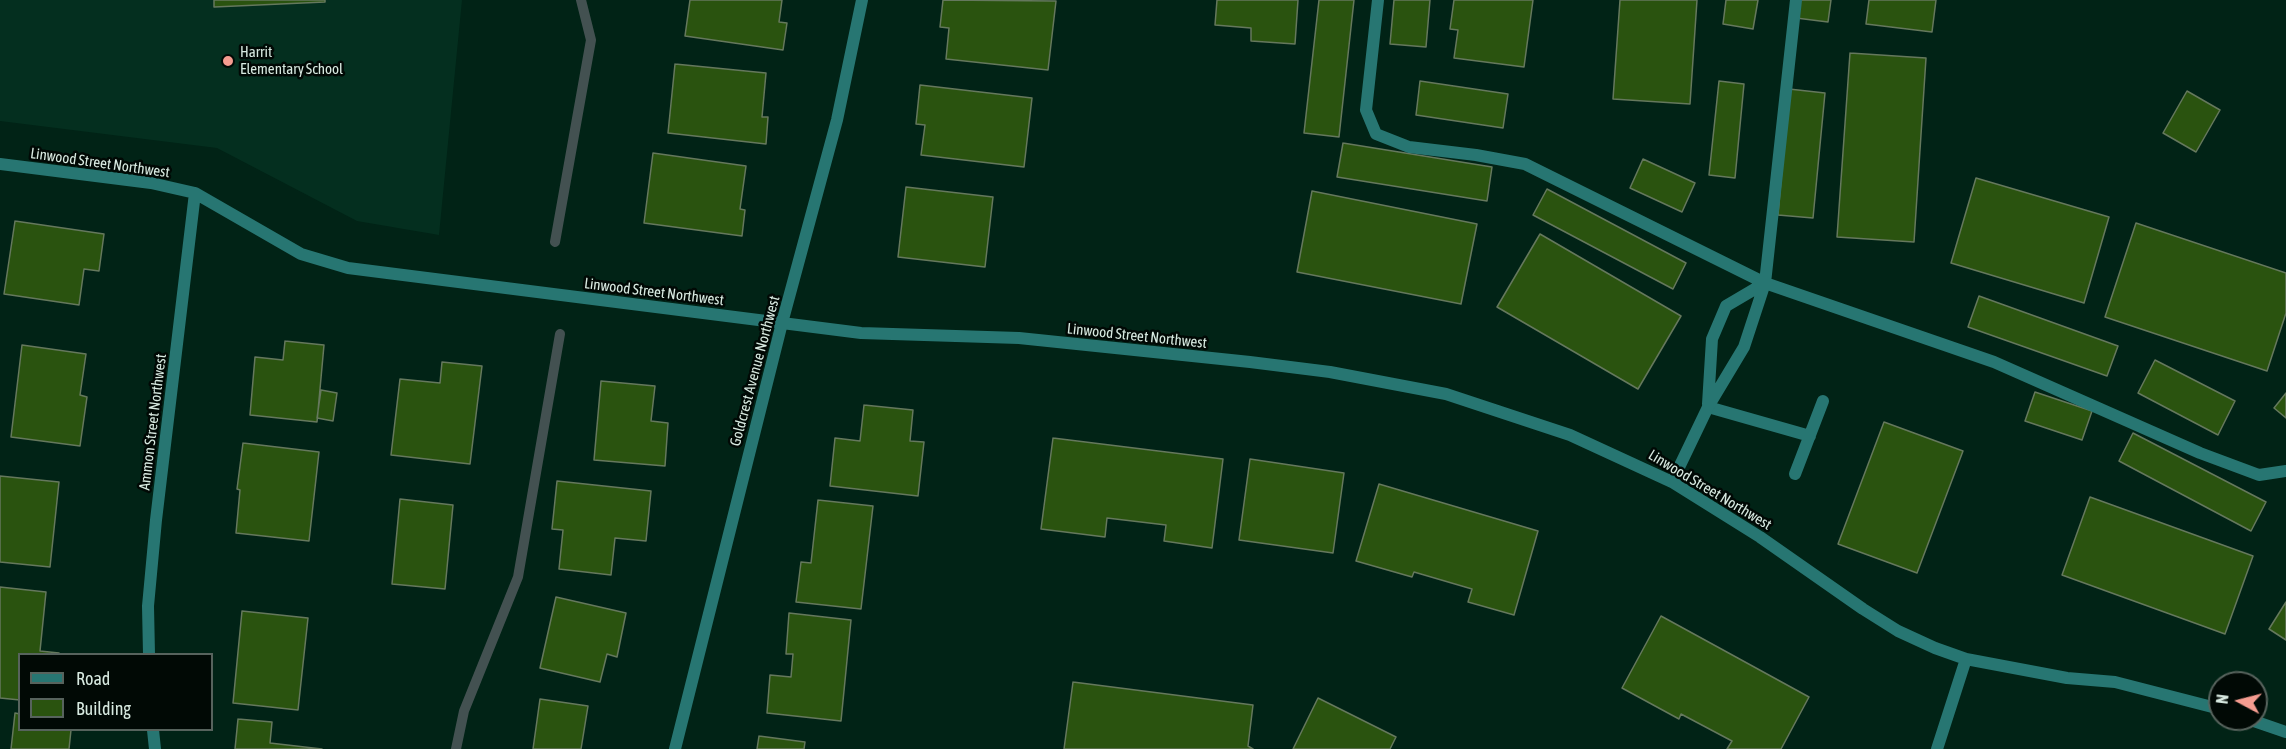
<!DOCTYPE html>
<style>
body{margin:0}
#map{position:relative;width:2286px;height:749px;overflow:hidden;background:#012316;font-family:"Asap Condensed",sans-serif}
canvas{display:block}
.legend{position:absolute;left:18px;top:653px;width:195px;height:78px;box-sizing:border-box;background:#010905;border:2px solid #57635d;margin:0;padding:8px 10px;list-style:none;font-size:18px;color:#d8eae1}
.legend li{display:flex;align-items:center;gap:12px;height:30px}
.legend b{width:30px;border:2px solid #57635d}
.north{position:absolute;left:2208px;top:671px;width:60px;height:60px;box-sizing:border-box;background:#010905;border:2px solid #57635d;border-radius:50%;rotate:277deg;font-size:16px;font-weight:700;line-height:24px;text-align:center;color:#d8eae1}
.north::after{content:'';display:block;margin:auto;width:21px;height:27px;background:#f59c90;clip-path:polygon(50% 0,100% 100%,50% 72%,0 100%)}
</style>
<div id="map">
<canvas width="2286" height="749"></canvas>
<ul class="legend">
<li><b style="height:8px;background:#277672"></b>Road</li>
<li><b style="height:16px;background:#2a530f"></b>Building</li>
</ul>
<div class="north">N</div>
</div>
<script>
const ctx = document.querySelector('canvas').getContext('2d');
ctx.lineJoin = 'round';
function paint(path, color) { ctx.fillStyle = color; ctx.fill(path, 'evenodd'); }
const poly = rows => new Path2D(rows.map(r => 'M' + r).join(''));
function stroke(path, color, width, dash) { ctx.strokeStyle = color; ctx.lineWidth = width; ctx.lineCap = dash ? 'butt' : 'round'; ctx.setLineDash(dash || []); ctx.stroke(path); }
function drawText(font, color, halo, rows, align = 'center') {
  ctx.font = font + ' "Asap Condensed",sans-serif'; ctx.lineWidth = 5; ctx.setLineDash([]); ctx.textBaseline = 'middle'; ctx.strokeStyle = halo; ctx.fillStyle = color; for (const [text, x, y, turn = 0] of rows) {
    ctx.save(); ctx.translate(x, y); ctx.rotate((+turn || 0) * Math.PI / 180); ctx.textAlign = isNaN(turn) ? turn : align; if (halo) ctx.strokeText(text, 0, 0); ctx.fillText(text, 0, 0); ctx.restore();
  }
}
paint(poly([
 [0,0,462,0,439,235,357,221,217,148,0,121]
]), '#042f1f');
stroke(poly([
 [555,242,591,40,581,0],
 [456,749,464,711,518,577,560,334]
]), '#435151', 10);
const building = poly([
 [214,0,325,0,325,2,214,7,214,0],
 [690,0,782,0,779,22,787,23,783,50,685,36,690,0],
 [943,0,1056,1,1048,70,946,59,949,28,940,27,943,0],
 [1217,0,1298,0,1295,44,1251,41,1251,28,1215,25,1217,0],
 [1319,0,1354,0,1339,137,1304,133,1319,0],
 [1394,0,1430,0,1426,47,1390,44,1394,0],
 [1454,0,1533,0,1524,67,1454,58,1458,30,1450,29,1454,0],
 [1620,0,1697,0,1690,104,1613,99,1620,0],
 [1726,0,1758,0,1753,29,1723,24,1726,0],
 [1798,0,1831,0,1828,22,1796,18,1798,0],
 [1869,0,1936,0,1932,32,1866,24,1869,0],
 [1850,53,1926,58,1914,242,1837,237,1850,53],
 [675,64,766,73,762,117,768,117,766,144,668,133,675,64],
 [1420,81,1508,94,1503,128,1416,115,1420,81],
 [1719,81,1744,84,1735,178,1709,175,1719,81],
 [920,85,1032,98,1024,167,921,155,925,125,916,124,920,85],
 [1789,89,1825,93,1813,218,1778,215,1789,89],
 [2187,91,2220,110,2196,152,2163,133,2187,91],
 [1343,143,1492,167,1487,201,1337,177,1343,143],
 [653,153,746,166,740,209,745,210,742,236,644,223,653,153],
 [1643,159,1695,183,1682,212,1630,188,1643,159],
 [1976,178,2109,217,2084,303,1951,263,1976,178],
 [906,187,993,197,985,267,898,257,906,187],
 [1547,189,1686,263,1673,289,1533,215,1547,189],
 [1312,191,1477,224,1461,304,1297,272,1312,191],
 [15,221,104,234,99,271,84,269,79,305,4,294,15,221],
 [2136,223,2286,273,2286,313,2267,371,2105,317,2136,223],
 [1540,234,1681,316,1638,389,1497,307,1540,234],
 [1979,296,2118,346,2107,376,1968,327,1979,296],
 [285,341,324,345,317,422,250,415,255,357,283,360,285,341],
 [22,345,86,354,80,395,87,397,80,446,11,437,22,345],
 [2155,360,2235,401,2218,435,2138,393,2155,360],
 [442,362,482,366,470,464,391,455,400,379,440,383,442,362],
 [601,381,655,386,651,421,668,423,665,466,594,460,601,381],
 [321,390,337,393,333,421,317,418,321,390],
 [2035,392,2092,411,2082,440,2025,421,2035,392],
 [2286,393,2286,418,2274,408,2286,393],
 [864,405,913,410,910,441,924,442,918,496,830,486,835,438,860,441,864,405],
 [1884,422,1963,451,1917,573,1838,544,1884,422],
 [2133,433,2266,502,2251,531,2119,461,2133,433],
 [1053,438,1223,459,1212,548,1164,541,1166,525,1107,518,1105,537,1041,529,1053,438],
 [243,443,319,452,309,541,236,533,240,490,237,489,243,443],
 [1250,459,1344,473,1333,553,1239,540,1250,459],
 [0,476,59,482,50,567,0,562,0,476],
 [557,481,651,491,646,541,615,538,611,575,559,569,563,530,552,529,557,481],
 [1379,484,1538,531,1514,615,1468,602,1472,589,1414,572,1412,577,1356,561,1379,484],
 [2090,497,2253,556,2225,634,2062,575,2090,497],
 [400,499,453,505,445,589,392,584,400,499],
 [818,500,873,506,861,609,796,602,801,562,811,563,818,500],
 [0,587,46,592,40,651,59,653,20,654,20,700,0,698,0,587],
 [556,597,626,613,617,657,607,654,600,682,540,668,556,597],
 [2286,602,2286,640,2269,629,2286,602],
 [242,611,308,618,298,710,233,703,242,611],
 [789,613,851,620,841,721,767,713,770,675,791,677,793,654,786,654,789,613],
 [1661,616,1809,697,1781,749,1727,749,1732,741,1681,714,1679,719,1622,688,1661,616],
 [1073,682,1253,705,1248,746,1253,749,1064,749,1073,682],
 [1318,698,1396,737,1390,749,1293,749,1318,698],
 [540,699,588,706,581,749,533,749,540,699],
 [15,713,20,714,20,730,71,730,69,749,11,749,15,713],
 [238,719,272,722,270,743,322,749,235,749,238,719],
 [759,736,805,742,804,749,757,749,759,736]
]);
paint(building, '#2a530f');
stroke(building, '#65785d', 1.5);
stroke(poly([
 [1708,407,1810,436],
 [1795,474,1823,401]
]), '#277672', 12);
stroke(poly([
 [1378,0,1366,110,1376,134,1409,147,1476,155,1525,164,1765,283,1994,362,2200,453,2259,475,2286,471],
 [0,164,151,183,195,193,301,254,348,268,861,333,1019,338,1250,362,1330,372,1446,394,1570,435,1672,482,1760,537,1863,609,1898,631,1935,648,1966,659,2067,678,2115,682,2220,709],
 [1708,404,1712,339,1726,306,1765,283],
 [1672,482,1708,407,1744,347,1765,283,1796,0],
 [149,654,148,606,156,520,195,193],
 [2248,719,2286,732],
 [153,730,155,749],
 [675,749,782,323,837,120,862,0],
 [1937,749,1966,659]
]), '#277672', 12);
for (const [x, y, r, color] of [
 [228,61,6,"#f59c90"]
]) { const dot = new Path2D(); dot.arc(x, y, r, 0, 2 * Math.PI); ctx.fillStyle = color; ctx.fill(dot); stroke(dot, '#010905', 2); }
drawText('15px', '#d8eae1', '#010905', [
 ["Harrit",240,52],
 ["Elementary School",240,69]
], 'left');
drawText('15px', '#d8eae1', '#010905', [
 ["Linwood Street Northwest",100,163,8],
 ["Linwood Street Northwest",654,292,7],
 ["Linwood Street Northwest",1137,336,6],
 ["Goldcrest Avenue Northwest",755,371,-75],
 ["Ammon Street Northwest",153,422,-83],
 ["Linwood Street Northwest",1710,490,31]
]);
</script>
